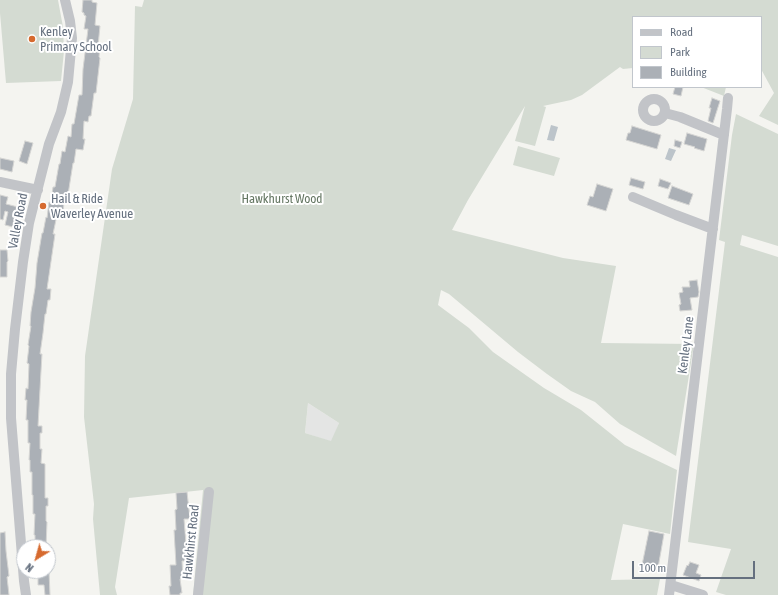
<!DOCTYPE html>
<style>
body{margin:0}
#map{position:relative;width:778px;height:595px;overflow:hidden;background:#f4f4f0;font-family:"Asap Condensed",sans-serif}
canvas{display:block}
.legend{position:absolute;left:632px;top:16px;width:130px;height:72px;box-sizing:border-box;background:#fff;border:1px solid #c1c6cc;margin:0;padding:5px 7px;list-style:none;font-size:12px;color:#65707f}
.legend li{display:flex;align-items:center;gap:8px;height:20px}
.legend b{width:20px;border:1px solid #c1c6cc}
.north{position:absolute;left:16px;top:539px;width:40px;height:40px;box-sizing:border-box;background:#fff;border:1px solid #c1c6cc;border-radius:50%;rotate:217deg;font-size:11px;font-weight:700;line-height:16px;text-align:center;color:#65707f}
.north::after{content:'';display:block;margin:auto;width:14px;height:18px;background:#d66a2f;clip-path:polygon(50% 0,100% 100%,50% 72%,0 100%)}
.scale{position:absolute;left:632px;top:561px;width:123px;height:18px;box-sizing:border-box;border:2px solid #65707f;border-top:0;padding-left:5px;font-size:12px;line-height:14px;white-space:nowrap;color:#65707f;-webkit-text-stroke:3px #fff;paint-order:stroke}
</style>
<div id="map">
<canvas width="778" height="595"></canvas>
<ul class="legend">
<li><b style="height:5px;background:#c2c4c8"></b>Road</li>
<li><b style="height:11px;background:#d4dbd2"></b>Park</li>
<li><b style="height:11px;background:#abb0b6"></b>Building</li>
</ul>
<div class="north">N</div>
<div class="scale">100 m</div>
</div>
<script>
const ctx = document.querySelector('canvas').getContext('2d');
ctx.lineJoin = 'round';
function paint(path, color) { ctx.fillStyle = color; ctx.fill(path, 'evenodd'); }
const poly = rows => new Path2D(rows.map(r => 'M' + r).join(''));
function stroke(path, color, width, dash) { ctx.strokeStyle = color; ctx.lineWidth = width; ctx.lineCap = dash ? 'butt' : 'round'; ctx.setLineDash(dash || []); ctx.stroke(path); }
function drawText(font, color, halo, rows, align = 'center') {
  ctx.font = font + ' "Asap Condensed",sans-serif'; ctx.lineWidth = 4; ctx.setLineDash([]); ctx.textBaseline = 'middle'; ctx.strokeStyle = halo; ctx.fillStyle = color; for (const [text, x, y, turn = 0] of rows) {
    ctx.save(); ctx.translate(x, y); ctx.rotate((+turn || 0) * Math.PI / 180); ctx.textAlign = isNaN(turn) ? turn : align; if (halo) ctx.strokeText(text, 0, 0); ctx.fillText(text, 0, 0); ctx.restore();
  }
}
paint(poly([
 [308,403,339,423,332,442,305,433]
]), '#e4e5e4');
paint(poly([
 [0,0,58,0,63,27,64,51,61,81,6,83,0,13],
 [144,0,778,0,778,125,759,116,774,93,761,69,761,17,633,17,633,68,623,69,620,67,582,95,571,100,543,106,546,107,535,146,515,141,525,106,468,200,452,230,563,258,616,266,601,343,694,344,676,456,620,424,595,402,571,391,547,374,518,352,449,294,441,290,438,305,469,328,493,352,544,388,581,410,625,445,677,470,670,534,623,524,611,580,660,579,657,595,193,595,203,490,129,498,115,587,117,595,100,595,93,519,94,504,84,417,85,356,112,169,133,99,135,6,142,7],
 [308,403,339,423,331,441,305,433],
 [701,87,726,87,724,96],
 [736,114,778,134,778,246,742,235,740,245,778,257,778,595,726,595,716,592,731,549,688,542,725,242,719,240,732,135],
 [518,146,560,158,554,176,513,165]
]), '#d4dbd2');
paint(poly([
 [551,125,558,127,554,141,547,140],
 [669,148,676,150,671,161,665,159]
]), '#bcc4ca');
const building = poly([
 [83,0,92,0,92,2,97,3,95,25,100,26,98,46,100,46,99,57,100,58,96,93,94,93,91,116,89,116,88,122,84,121,83,139,85,139,83,150,76,149,74,163,73,163,67,201,64,201,63,215,57,215,53,234,55,234,47,289,51,289,50,300,48,300,46,314,45,314,43,333,40,354,42,354,41,371,38,426,42,426,42,433,40,433,40,449,42,449,41,463,45,464,45,498,48,498,48,506,46,506,46,521,47,522,46,547,35,547,35,535,34,535,35,514,33,514,33,495,32,495,32,472,30,472,30,460,29,460,30,443,28,443,28,420,26,420,27,400,25,400,26,388,28,389,29,364,27,363,29,346,28,345,31,326,30,326,31,312,35,288,37,263,42,233,43,233,46,217,47,218,49,202,51,203,53,187,55,187,59,164,60,164,62,151,65,152,68,136,71,137,72,124,74,124,79,95,82,95,83,69,88,29,84,29,86,16,84,15,84,13,82,12,83,0],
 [675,87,683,87,681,96,673,94,675,87],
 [712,98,720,101,713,123,708,121,711,108,709,108,712,98],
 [632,126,661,135,657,149,626,140,628,133,630,133,632,126],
 [687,133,707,139,704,151,694,148,695,147,684,144,687,133],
 [675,140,682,142,680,148,674,146,675,140],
 [25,141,33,143,27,164,19,161,25,141],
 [0,158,14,161,12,172,0,169,0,158],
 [631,178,645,182,643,189,629,185,631,178],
 [660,179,671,183,668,189,658,186,660,179],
 [597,184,613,189,606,211,587,205,590,196,593,197,597,184],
 [672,186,693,194,689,205,668,198,672,186],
 [0,195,8,197,6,204,18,207,13,227,5,225,8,212,5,211,3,220,0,219,0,195],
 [0,250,7,250,8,261,7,262,7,277,0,277,0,250],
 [697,280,699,292,698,297,690,298,692,310,680,311,679,305,681,304,679,293,683,292,682,287,690,287,689,281,697,280],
 [187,492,190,519,184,519,187,556,186,555,186,561,182,561,183,578,180,579,182,593,180,593,180,595,170,595,169,586,171,586,170,565,176,565,174,530,176,530,175,510,177,509,176,493,187,492],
 [649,531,664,534,658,568,657,567,656,571,650,570,651,566,642,565,649,531],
 [5,532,6,551,9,576,7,577,9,595,0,595,0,533,5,532],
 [690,562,699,565,696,573,701,575,699,581,683,575,687,565,688,566,690,562],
 [38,571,49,571,50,595,45,595,44,585,38,585,38,571]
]);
paint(building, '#abb0b6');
stroke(building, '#d5d5d3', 1);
stroke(poly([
 '643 110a11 11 0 1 1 22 0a11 11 0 1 1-22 0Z',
 [665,113,680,117,724,135],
 [0,182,38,190],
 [633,197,676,215,713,229],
 [671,585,703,595],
 [26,595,24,581,11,418,11,374,15,329,23,262,29,223,49,144,61,112,68,82,72,38,70,21,65,0],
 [198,595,209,492],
 [669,595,727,109,728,98]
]), '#c2c4c8', 10);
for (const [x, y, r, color] of [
 [32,39,4,"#d66a2f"],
 [43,206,4,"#d66a2f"]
]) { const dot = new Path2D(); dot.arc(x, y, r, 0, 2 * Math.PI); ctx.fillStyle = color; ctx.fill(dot); stroke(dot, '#fff', 1.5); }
drawText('13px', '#65707f', '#fff', [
 ["Kenley",40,32],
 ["Primary School",40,47],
 ["Hail & Ride",51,199],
 ["Waverley Avenue",51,214]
], 'left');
drawText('13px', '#657763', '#fff', [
 ["Hawkhurst Wood",282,199]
]);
drawText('13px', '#65707f', '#fff', [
 ["Valley Road",18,221,-79],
 ["Kenley Lane",686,345,-83],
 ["Hawkhirst Road",191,542,-84]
]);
</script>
